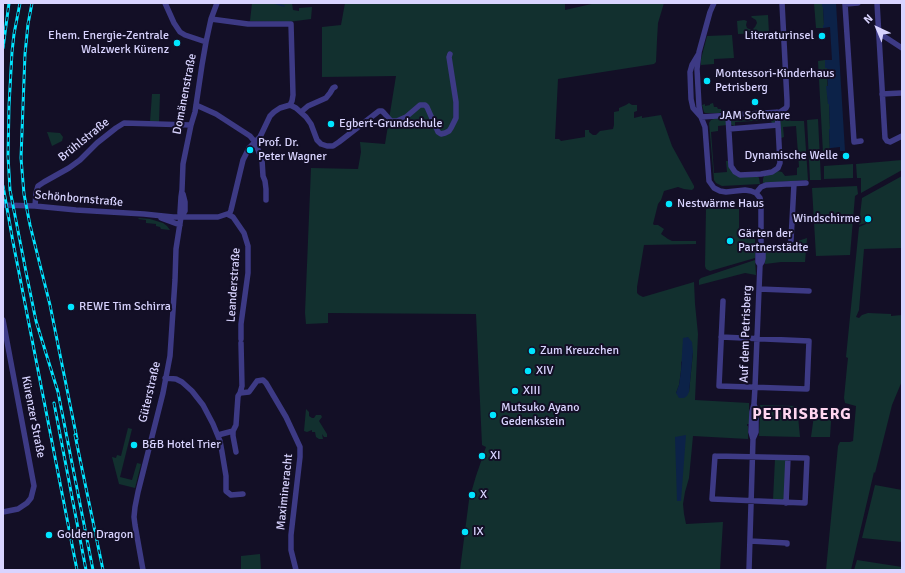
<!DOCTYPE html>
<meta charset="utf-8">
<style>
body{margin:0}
#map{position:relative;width:905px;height:573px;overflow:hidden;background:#130f26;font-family:Signika,sans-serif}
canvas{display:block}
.frame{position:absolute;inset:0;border:4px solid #d9d4ff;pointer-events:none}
.north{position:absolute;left:857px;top:8px;width:40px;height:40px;-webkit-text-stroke:3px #130f26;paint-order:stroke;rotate:316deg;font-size:11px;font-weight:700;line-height:16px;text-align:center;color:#d9d4ff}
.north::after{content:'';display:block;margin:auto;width:14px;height:18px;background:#d9d4ff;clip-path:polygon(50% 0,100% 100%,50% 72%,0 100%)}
</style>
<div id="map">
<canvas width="905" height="573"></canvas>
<div class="frame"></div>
<div class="north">N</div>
</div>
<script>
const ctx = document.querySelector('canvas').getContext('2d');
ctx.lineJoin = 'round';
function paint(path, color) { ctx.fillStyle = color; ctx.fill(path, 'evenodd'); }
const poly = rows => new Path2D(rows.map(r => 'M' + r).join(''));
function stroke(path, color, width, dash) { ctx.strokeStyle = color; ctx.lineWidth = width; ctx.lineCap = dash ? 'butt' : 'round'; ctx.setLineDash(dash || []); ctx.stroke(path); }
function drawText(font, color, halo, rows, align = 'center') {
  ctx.font = font + ' Signika,sans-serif'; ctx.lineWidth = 4; ctx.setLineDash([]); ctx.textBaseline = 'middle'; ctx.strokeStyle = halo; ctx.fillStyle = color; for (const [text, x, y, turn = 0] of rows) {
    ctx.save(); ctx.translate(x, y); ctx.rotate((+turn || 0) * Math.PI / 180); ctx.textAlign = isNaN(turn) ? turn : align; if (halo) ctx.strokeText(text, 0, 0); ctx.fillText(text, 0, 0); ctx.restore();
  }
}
paint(poly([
 [252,3,292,3,293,10,299,11,299,8,312,7,311,19,288,22,250,21],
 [345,3,565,3,565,10,596,3,664,3,658,23,657,40,656,62,654,64,558,79,555,139,559,139,561,141,585,137,585,130,589,130,589,132,593,135,596,135,600,131,613,129,614,125,614,112,619,111,619,108,626,105,629,103,632,105,637,105,637,111,634,112,634,118,642,116,642,118,661,115,672,146,694,186,694,188,692,190,684,189,678,187,664,191,661,200,658,204,653,224,654,225,658,225,664,229,661,234,668,239,672,241,696,241,696,244,644,245,637,287,637,293,639,295,643,297,694,282,695,304,698,334,695,400,749,403,749,424,747,424,747,426,748,426,748,439,693,436,689,478,685,492,683,504,684,514,686,524,723,522,720,570,460,570,469,500,476,476,486,447,482,445,476,314,328,313,328,323,306,324,305,313,311,168,358,169,361,152,360,142,385,144,396,76,322,77,322,27,341,25],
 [693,352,689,392,676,393,679,385,681,371,681,362],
 [814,3,822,3,822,7,823,7,824,25,823,25,823,28,816,28],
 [768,15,769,33,738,34,737,21,744,20,747,21,746,25,747,28,749,29,753,29,755,27,757,23,756,20,751,17,752,16],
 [732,35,734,58,714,59,714,64,701,65,701,59,707,36],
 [825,60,825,68,827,68,828,104,829,104,830,129,829,129,830,152,823,153,818,61],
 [152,94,160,94,159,122,150,122],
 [713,103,714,107,717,107,718,109,721,109,721,112,719,113,705,113,704,112,702,105,705,104,705,106,710,105,710,104],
 [782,113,787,113,787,118,791,121,804,121,808,180,763,183,763,179,764,176,777,171,782,172,785,176,797,175,797,168,799,167,796,126,783,127,784,137,781,138,780,116],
 [771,114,775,115,776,121,775,123,772,124,771,120,735,122,735,126,732,125,730,123,731,119,734,117,735,121,771,118],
 [716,118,725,118,727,125,718,126,718,131,711,132,714,173,727,172,726,161,730,161,733,172,757,175,759,178,760,184,722,186,716,183,714,180,709,123,711,120,714,119],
 [818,119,821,180,810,180,807,120],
 [47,132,60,133,63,137,62,141,52,146],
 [902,160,902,170,861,193,861,178,857,178,856,164],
 [853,164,853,178,824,179,824,166],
 [902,176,902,248,864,249,859,310,856,317,859,318,862,315,868,313,891,314,891,316,902,315,902,381,892,405,875,473,874,472,851,570,826,570,838,446,840,442,850,442,853,441,856,406,845,403,844,398,847,367,848,358,846,357,859,227,866,224,866,223,859,225,862,198],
 [857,186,858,194,855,196,850,255,816,256,812,188],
 [706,208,739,209,739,233,755,233,755,258,710,271,706,269,705,266],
 [139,218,150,219,163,223,167,226,170,230,161,229,160,227,156,226,156,224,146,223,146,220,138,219],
 [807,238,805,262,781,262,765,264,765,252],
 [755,260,756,275,745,273,699,285,699,280,701,278],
 [760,405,797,406,800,437,759,436,760,412,761,411],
 [832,407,830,437,811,437,815,408],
 [306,409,309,412,309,416,312,418,314,418,316,415,321,415,322,417,319,421,327,434,327,437,324,437,322,434,323,439,319,439,316,437,315,432,312,432,312,430,307,432,304,431],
 [128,428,132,429,120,477,132,480,137,463,141,464,135,488,119,484,112,457,116,458,117,455,121,456],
 [775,459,788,460,786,501,773,500],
 [875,485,902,490,902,542,862,538],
 [260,554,261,570,241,570,241,556],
 [857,560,902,567,902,568,901,570,854,570]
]), '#12302f');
paint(poly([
 [822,3,836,3,845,151,840,151,840,147,831,148,830,152,829,129,830,129,829,104,828,104,826,86,828,86,827,68,825,68,825,60,832,60,830,27,823,28,823,25,824,25,823,7,822,7],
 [688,337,692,342,693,352,689,392,687,396,684,398,679,398,676,393,679,385,681,371,683,338],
 [686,435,681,501,677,501,675,437]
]), '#0c2248');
stroke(poly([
 [274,3,284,6]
]), '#0c2248', 1.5);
stroke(poly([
 [165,3,174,23,180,32,185,35,206,42],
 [714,3,710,12,699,52,697,69,699,106,701,117,705,127,709,181,714,188,720,191,726,192,745,190,751,191,756,193],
 [858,3,845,4,854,142,861,141],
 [877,3,885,138,887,141,890,142,902,136],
 [879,33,902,48],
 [698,55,692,65,690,72,691,99,693,108,701,117],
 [882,94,901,93],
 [196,105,216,114,250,136,255,142,262,160,263,176,265,181,266,189,266,200],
 [290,105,296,108,306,117,311,124,317,140,321,144,327,146,333,146,339,142,379,111,382,111,384,113,391,121,397,121,406,117,420,105,425,105,427,107,438,132,441,134,445,133,449,131,451,128,456,118,456,102,449,57,450,54],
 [301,112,308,106,326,98,330,93,333,88,335,87],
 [777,112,778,125],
 [728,116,731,166,735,172,740,175,761,174,772,172,778,168,780,163,778,125,729,129],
 [701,117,780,112,786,108,787,106,787,100,782,3],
 [756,193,761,187,766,185,806,183],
 [3,205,35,206,76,210,144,214,173,217,218,217,227,214,229,215,231,210,243,160,249,148,260,137,270,116,274,112,280,108,290,105,292,101,293,95,291,24,248,24,211,19],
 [35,206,36,193,38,186,44,182,69,168,80,160,97,143,116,128,124,123,191,125],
 [229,215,233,217,244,233,248,246,248,273,241,324,241,339],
 [181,217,185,211,185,202,183,194],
 [161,218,180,225],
 [791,240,794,184],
 [760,265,758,262,758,254,761,250],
 [759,289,809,291],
 [3,320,34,486,31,498,27,503,18,509,3,512],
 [721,337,809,341,807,389,719,386,723,301],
 [165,378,176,379,182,382,192,391,203,405,213,424,220,441,222,452,226,476,226,491,231,495,243,494],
 [240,393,249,392,257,381,263,380,266,383,286,417,300,447,300,457,291,535,291,550,296,570],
 [233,431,236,425,238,396,240,393,242,386,241,343],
 [218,435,233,431,233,436,236,452],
 [753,439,756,432,756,411,754,404],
 [715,456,807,458,805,503,712,499,715,456],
 [786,503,788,458],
 [750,541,787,543,787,544],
 [143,570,135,525,134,517,135,507,138,492,163,393,170,356,175,280,176,249,181,217,180,213,181,197,182,190,183,164,191,125,195,112,202,65,206,42,211,19,217,3],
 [749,570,753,439,751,432,752,412,754,404,755,387,760,265,762,262,763,258,763,253,761,250,761,203,760,198,756,193]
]), '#3d3a85', 5.5);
const rail = poly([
 [20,3,14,34,12,52,9,106,8,156,10,190,27,277,36,321,58,392,93,570],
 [32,3,28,24,25,54,21,158,24,194,30,225,50,305,77,439],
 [3,48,9,3],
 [3,186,13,242,77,570],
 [54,403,86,570],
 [75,435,103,570]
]);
stroke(rail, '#00e5ff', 3);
stroke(rail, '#130f26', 1.5, [4.5]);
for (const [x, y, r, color] of [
 [822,36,4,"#00e5ff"],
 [177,43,4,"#00e5ff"],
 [707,81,4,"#00e5ff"],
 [755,102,4,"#00e5ff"],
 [331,124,4,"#00e5ff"],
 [250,150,4,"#00e5ff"],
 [846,156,4,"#00e5ff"],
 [669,204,4,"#00e5ff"],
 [868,219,4,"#00e5ff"],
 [730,241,4,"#00e5ff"],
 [71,307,4,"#00e5ff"],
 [532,351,4,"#00e5ff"],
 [528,371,4,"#00e5ff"],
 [515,391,4,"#00e5ff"],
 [493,415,4,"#00e5ff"],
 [134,445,4,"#00e5ff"],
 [482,456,4,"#00e5ff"],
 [472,495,4,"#00e5ff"],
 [465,532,4,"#00e5ff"],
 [49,535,4,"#00e5ff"]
]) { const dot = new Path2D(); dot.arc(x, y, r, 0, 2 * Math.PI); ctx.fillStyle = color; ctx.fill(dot); stroke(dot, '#130f26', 1.5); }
drawText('12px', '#d9d4ff', '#130f26', [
 ["Ehem. Energie-Zentrale",169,36,"right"],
 ["Walzwerk Kürenz",169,50,"right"],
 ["Literaturinsel",814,36,"right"],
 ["Montessori-Kinderhaus",715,74],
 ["Petrisberg",715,88],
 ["JAM Software",755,116,"center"],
 ["Egbert-Grundschule",339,124],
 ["Prof. Dr.",258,143],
 ["Peter Wagner",258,157],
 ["Dynamische Welle",838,156,"right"],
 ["Nestwärme Haus",677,204],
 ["Windschirme",860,219,"right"],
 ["Gärten der",738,234],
 ["Partnerstädte",738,248],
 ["REWE Tim Schirra",79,307],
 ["Zum Kreuzchen",540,351],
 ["XIV",536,371],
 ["XIII",523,391],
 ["Mutsuko Ayano",501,408],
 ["Gedenkstein",501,422],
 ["B&B Hotel Trier",142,445],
 ["XI",490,456],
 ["X",480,495],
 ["IX",473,532],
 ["Golden Dragon",57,535]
], 'left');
drawText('12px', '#d9d4ff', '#130f26', [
 ["Domänenstraße",185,94,-79],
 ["Brühlstraße",84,140,-39],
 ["Schönbornstraße",79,199,5],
 ["Leanderstraße",234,285,-86],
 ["Auf dem Petrisberg",746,334,-88],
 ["Güterstraße",150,392,-77],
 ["Kürenzer Straße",33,417,79],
 ["Maximineracht",285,492,-84]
]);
ctx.letterSpacing = '1px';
drawText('bold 16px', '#ffd6f0', '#130f26', [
 ["PETRISBERG",802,415]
]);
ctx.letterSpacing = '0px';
</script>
